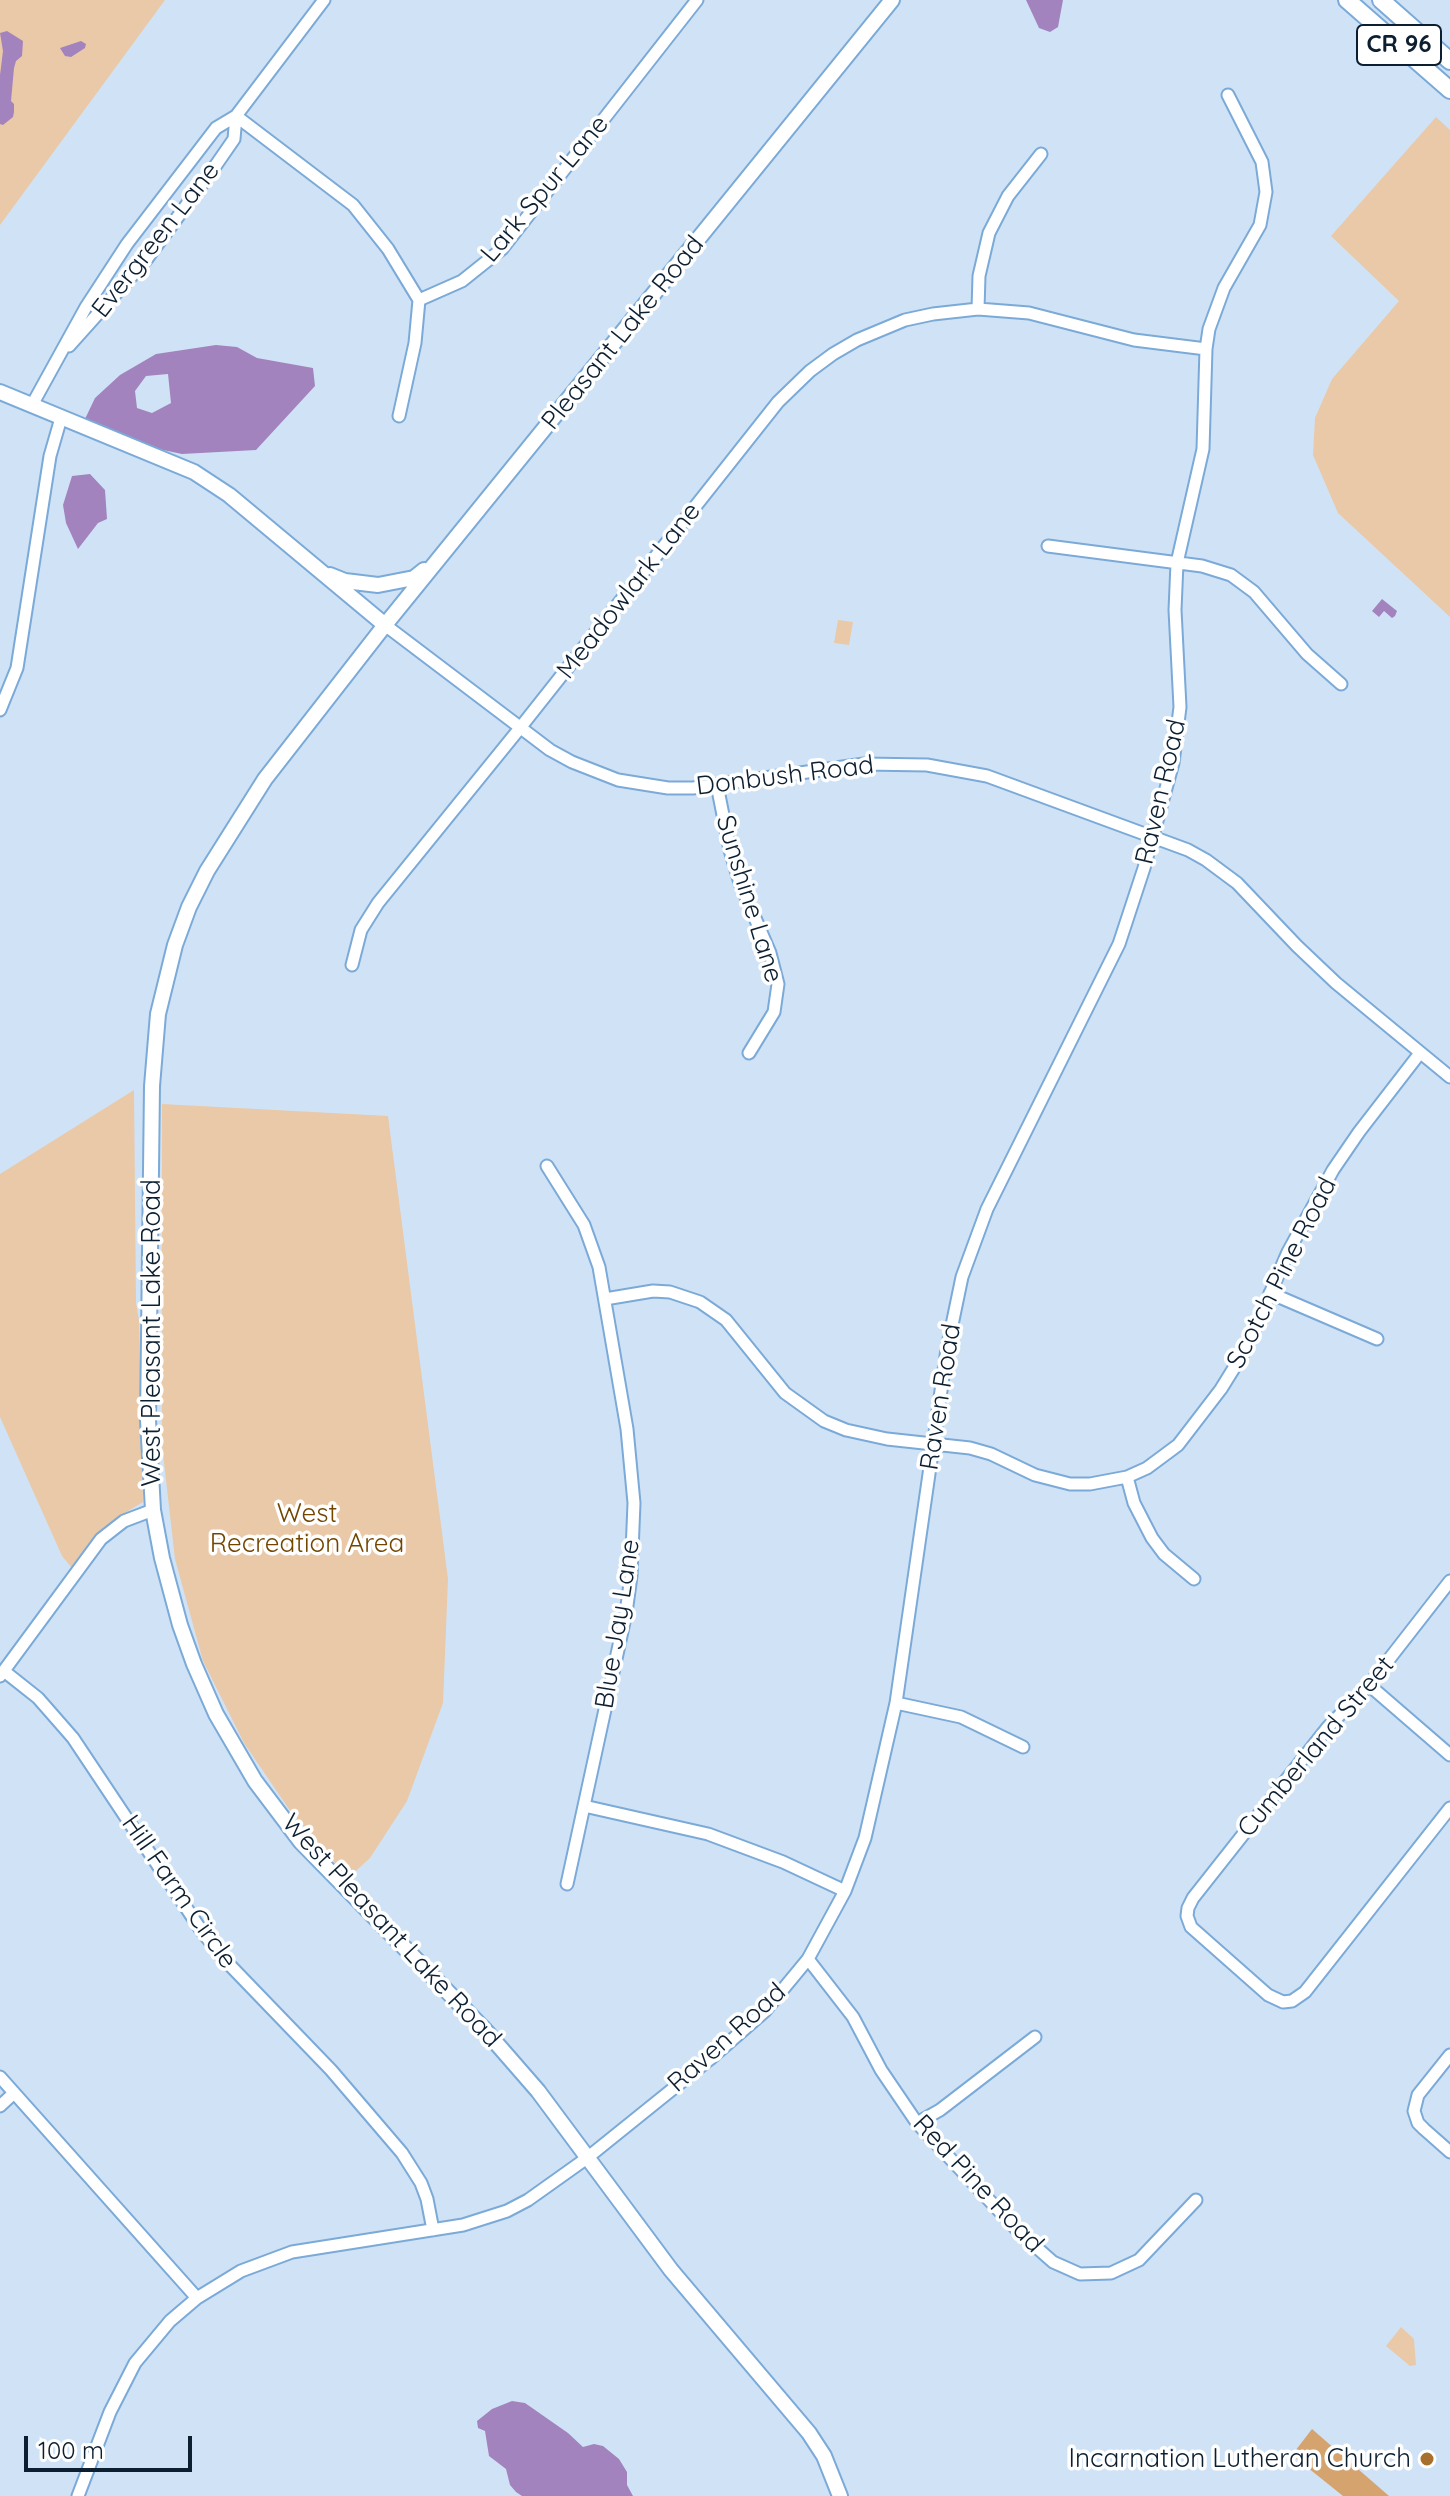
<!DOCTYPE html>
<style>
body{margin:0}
#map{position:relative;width:1450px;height:2496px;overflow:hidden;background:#d0e3f6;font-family:Quicksand,sans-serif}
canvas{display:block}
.scale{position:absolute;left:24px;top:2436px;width:168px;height:36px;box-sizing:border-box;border:4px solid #0c1f30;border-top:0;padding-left:10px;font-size:24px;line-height:28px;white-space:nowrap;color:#0c1f30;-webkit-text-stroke:6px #fff;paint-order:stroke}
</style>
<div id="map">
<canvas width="1450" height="2496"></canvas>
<div class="scale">100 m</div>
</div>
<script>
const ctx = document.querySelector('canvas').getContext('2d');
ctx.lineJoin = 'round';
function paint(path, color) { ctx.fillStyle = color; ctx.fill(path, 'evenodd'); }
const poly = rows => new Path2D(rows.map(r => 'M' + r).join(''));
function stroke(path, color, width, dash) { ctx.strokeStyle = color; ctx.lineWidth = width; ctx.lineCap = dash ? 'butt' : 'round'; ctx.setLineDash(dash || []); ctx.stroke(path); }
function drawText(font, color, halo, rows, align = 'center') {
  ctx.font = font + ' Quicksand,sans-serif'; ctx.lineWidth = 7; ctx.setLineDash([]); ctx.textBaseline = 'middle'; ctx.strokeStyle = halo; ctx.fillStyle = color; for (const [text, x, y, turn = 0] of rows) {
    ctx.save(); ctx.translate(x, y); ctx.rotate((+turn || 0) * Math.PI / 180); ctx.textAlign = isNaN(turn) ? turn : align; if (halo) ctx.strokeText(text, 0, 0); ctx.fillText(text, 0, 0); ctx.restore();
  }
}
paint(poly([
 [0,0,165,0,0,225],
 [1436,117,1450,130,1450,617,1338,513,1313,455,1315,418,1332,379,1399,301,1331,236],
 [838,620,853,622,849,645,834,643],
 [134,1090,136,1303,139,1320,143,1502,128,1511,99,1535,72,1568,62,1556,0,1417,0,1174],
 [162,1104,388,1116,448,1579,443,1703,407,1801,370,1858,348,1878,291,1812,244,1743,203,1661,175,1559,162,1445],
 [1401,2327,1414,2339,1416,2365,1410,2366,1386,2346]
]), '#e9c9a7');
paint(poly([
 [1312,2429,1389,2496,1343,2496,1292,2455]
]), '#d4a36e');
paint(poly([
 [1026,0,1063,0,1058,27,1050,32,1039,28],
 [7,31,23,41,22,56,16,61,14,68,11,101,14,104,14,112,13,117,3,125,0,124,0,75,3,51,0,33],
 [81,41,86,44,85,48,71,57,65,56,60,48],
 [216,345,237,347,257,358,313,368,315,386,256,450,182,454,149,447,113,434,85,419,95,398,120,375,156,354],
 [168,374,171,403,152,413,137,408,135,391,146,376],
 [90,474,105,490,107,519,98,523,78,549,66,523,63,505,72,476],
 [1382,599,1397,611,1395,616,1392,618,1384,611,1379,617,1372,611],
 [512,2401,525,2403,568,2433,583,2447,594,2444,603,2446,619,2459,627,2472,627,2485,633,2496,522,2496,516,2492,510,2485,506,2469,489,2456,485,2431,478,2428,477,2421,492,2409]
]), '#a283bd');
const minor = poly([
 [236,116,353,205,388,249,419,300],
 [419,300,462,281,502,249,697,0],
 [978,309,979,276,989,233,1008,196,1041,154],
 [69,346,146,260,216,165,234,139,236,116],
 [32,405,86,307,127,244,216,128,236,116,324,0],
 [399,416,415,343,419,300],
 [1048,546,1202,566,1231,575,1254,592,1307,654,1341,684],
 [385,625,550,750,572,762,618,780,668,788,693,788,864,764,927,765,987,776,1188,850,1206,860,1237,883,1297,946,1336,983,1450,1077],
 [0,710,17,668,50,456,61,418],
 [717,785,730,850,740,883,770,953,778,984,774,1012,749,1053],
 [352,965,361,930,378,903,520,728,778,402,810,371,833,354,857,340,905,320,933,314,978,309,1029,313,1134,340,1206,349],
 [547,1166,584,1225,599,1267,627,1429,634,1503,631,1576,626,1613,567,1884],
 [1270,1293,1377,1339],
 [605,1299,653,1291,670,1292,700,1302,726,1320,785,1393,824,1421,846,1430,887,1439,970,1448,991,1454,1035,1475,1070,1484,1090,1484,1127,1477,1147,1468,1178,1445,1221,1389,1247,1347,1288,1252,1333,1170,1359,1132,1420,1053],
 [1127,1477,1134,1503,1152,1538,1164,1554,1194,1579],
 [1450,1581,1369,1685,1328,1727,1193,1898,1188,1908,1187,1916,1191,1927,1268,1995,1283,2002,1292,2001,1305,1992,1450,1808],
 [4,1671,38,1698,73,1738,201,1930,222,1957,331,2070,402,2153,421,2183,427,2199,433,2230],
 [0,1676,101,1539,124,1521,153,1510],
 [1369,1685,1450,1755],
 [896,1703,961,1717,1023,1747],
 [584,1806,708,1834,783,1862,845,1891],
 [808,1959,853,2017,881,2070,917,2123,1019,2232,1053,2262,1080,2274,1111,2273,1139,2260,1196,2200],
 [1450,2055,1418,2095,1414,2111,1418,2123,1424,2129,1450,2152],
 [0,2077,197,2298],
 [0,2106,14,2093],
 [917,2123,940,2110,1035,2037],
 [78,2496,110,2412,135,2363,170,2321,197,2298,241,2271,292,2252,463,2225,507,2211,528,2200,587,2158,710,2059,765,2011,808,1959,845,1891,865,1838,896,1703,947,1349,962,1277,987,1209,1119,944,1144,868,1173,763,1180,707,1175,610,1177,563,1203,449,1206,349,1209,329,1224,288,1260,225,1266,192,1262,162,1228,95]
]);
const tertiary = poly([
 [0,392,194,472,229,495,385,625],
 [330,575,345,581,378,585,414,578,424,570],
 [840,2496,824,2456,809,2433,671,2270,538,2091,484,2029,301,1842,255,1781,216,1714,194,1664,180,1625,162,1558,153,1510,148,1420,152,1086,158,1014,175,945,189,907,207,871,265,779,385,625,892,0]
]);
const primary = poly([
 [1347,0,1450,90],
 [1381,0,1450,61]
]);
stroke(minor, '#7baad8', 15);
stroke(tertiary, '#7baad8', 18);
stroke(primary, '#7baad8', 20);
stroke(minor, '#fff', 11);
stroke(tertiary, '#fff', 14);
stroke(primary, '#fff', 16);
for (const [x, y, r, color] of [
 [1427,2459,8,"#a7702c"]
]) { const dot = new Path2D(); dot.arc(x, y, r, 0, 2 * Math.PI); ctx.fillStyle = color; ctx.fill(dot); stroke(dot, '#fff', 3); }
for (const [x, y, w] of [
 [1399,45,84]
]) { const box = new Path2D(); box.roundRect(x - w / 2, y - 20, w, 40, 6); ctx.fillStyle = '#fff'; ctx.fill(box); stroke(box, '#0c1f30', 2); }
drawText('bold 24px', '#0c1f30', null, [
 ["CR 96",1399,45]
]);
drawText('26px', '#0c1f30', '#fff', [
 ["Lark Spur Lane",545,189,-50],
 ["Evergreen Lane",156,240,-52],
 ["Pleasant Lake Road",623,333,-51],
 ["Meadowlark Lane",629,591,-52],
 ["Donbush Road",785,776,-7],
 ["Raven Road",1161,792,-77],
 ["Sunshine Lane",749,899,73],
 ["Scotch Pine Road",1282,1273,-63],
 ["West Pleasant Lake Road",152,1333,-90],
 ["Raven Road",941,1397,-81],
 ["Blue Jay Lane",618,1624,-81],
 ["Cumberland Street",1316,1747,-50],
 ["Hill Farm Circle",179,1892,55],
 ["West Pleasant Lake Road",391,1931,47],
 ["Raven Road",727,2038,-42],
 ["Red Pine Road",978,2184,47]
]);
drawText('26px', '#734600', '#fff', [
 ["West",307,1514],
 ["Recreation Area",307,1544]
]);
drawText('26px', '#0c1f30', '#fff', [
 ["Incarnation Lutheran Church",1411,2459]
], 'right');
</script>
